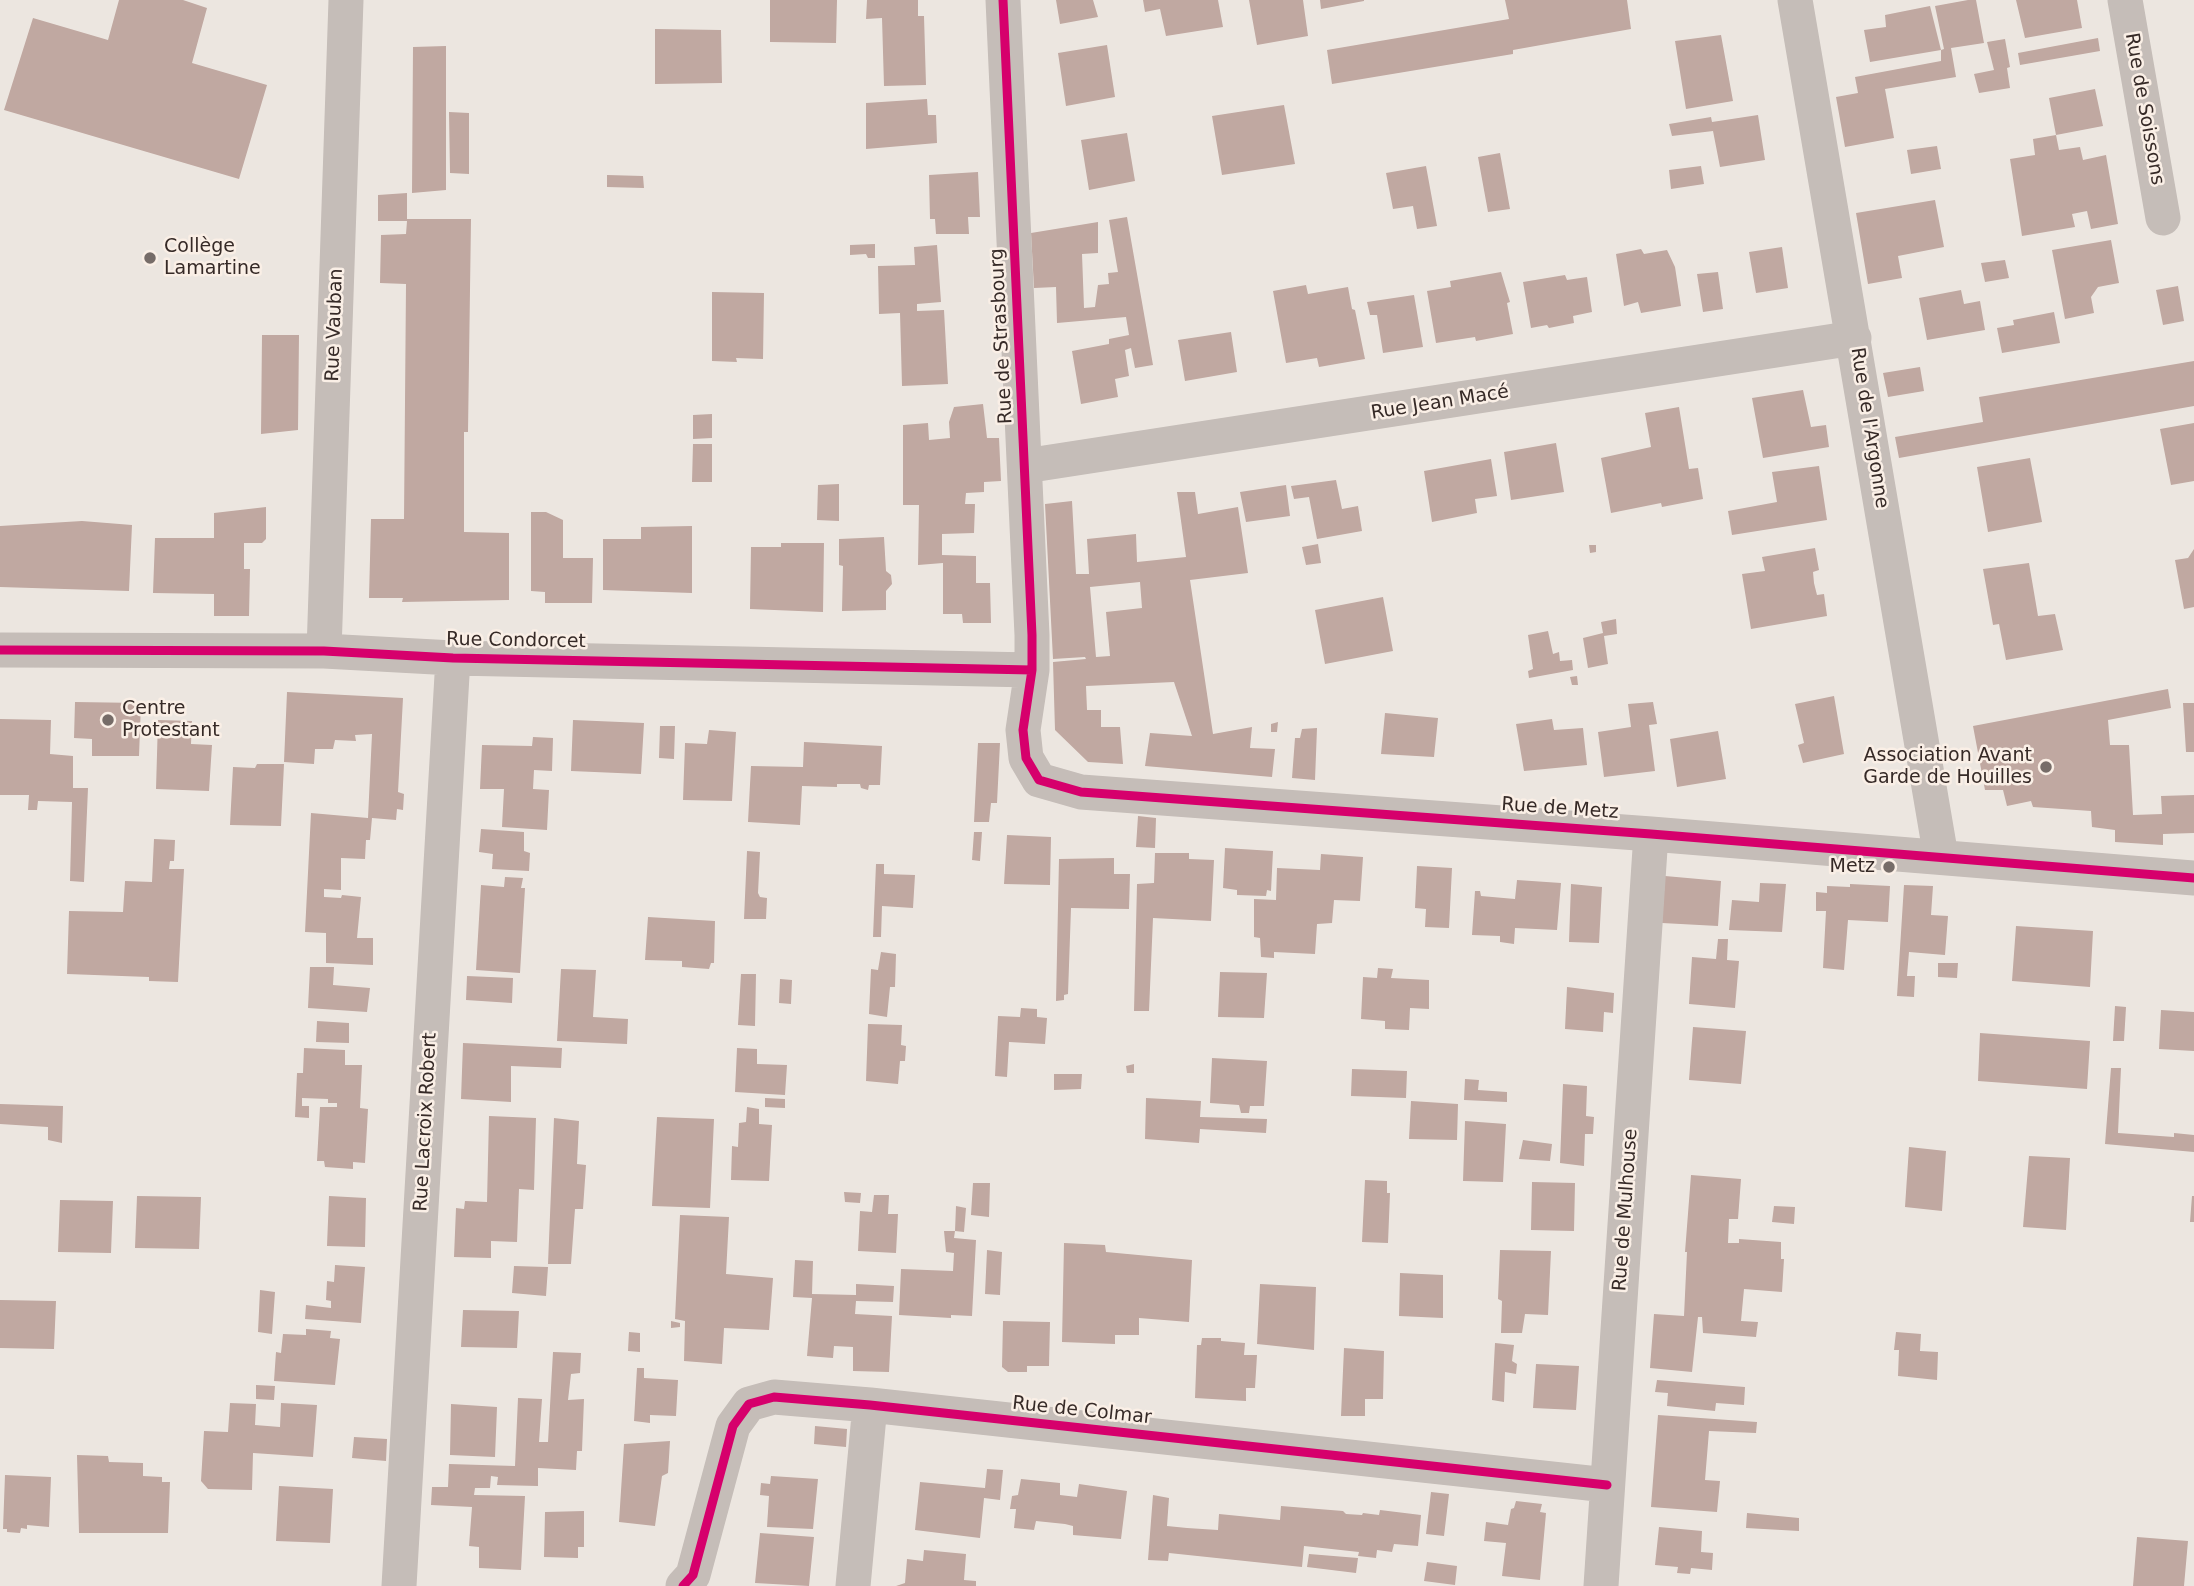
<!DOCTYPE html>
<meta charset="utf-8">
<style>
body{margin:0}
canvas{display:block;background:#ece6e0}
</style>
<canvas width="2194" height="1586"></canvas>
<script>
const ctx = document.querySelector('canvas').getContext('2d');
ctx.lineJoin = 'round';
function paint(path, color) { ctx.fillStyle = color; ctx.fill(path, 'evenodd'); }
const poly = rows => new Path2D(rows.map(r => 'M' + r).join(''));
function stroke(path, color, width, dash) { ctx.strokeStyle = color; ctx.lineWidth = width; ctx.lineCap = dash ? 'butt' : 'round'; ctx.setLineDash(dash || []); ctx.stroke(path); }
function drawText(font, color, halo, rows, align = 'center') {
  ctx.font = font + ' "DejaVu Sans",sans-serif'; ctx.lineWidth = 5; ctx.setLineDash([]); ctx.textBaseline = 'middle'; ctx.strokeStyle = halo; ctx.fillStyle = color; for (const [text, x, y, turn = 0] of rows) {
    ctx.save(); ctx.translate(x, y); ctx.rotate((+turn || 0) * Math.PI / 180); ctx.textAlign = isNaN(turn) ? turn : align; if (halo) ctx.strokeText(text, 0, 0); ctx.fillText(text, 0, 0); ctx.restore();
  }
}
paint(poly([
 [119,0,183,0,207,8,192,63,267,85,239,179,4,110,33,18,108,40],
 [770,0,837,0,836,43,770,42],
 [867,0,918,0,918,16,924,16,926,85,884,86,882,18,866,19],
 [1056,0,1093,0,1098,17,1060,24],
 [1143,0,1218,0,1223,27,1166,36,1160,9,1145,12],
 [1249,0,1303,0,1308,36,1257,45],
 [1320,0,1364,0,1364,1,1321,9],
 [1505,0,1627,0,1631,29,1513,50,1513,54,1332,84,1327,50,1509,19],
 [1968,0,1976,0,1984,43,1951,48,1956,77,1885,89,1894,138,1845,147,1836,97,1858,93,1855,77,1941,61,1941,50,1944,49,1935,6],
 [2016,0,2077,0,2082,28,2025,38],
 [1930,6,1941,50,1870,62,1864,30,1886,27,1885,15],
 [655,29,721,30,722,83,655,84],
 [1721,35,1733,101,1686,109,1675,41],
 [2098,38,2100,51,2020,65,2018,53],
 [2005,39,2010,67,2007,68,2010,88,1979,93,1974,74,1994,70,1987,42],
 [1107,45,1115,97,1066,106,1058,53],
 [446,46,446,190,412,193,413,47],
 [2095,89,2103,126,2056,135,2049,98],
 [927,99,928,115,936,115,937,143,866,149,866,103],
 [1284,105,1295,164,1222,175,1212,116],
 [449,112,469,113,469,174,450,173],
 [1758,115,1765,160,1720,167,1713,131,1672,136,1669,124,1711,117,1712,122],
 [1127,133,1135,181,1089,190,1081,140],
 [2056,135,2059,150,2080,147,2083,160,2106,155,2118,224,2091,229,2087,211,2072,214,2075,227,2022,236,2010,159,2035,155,2033,139],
 [1937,146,1941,169,1911,174,1907,150],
 [1500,153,1510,209,1488,212,1478,157],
 [1426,166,1437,226,1417,229,1413,206,1393,209,1386,173],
 [1701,166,1704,184,1671,189,1669,170],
 [978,172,980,217,968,217,969,234,936,234,935,219,930,219,929,175],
 [607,175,643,176,644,188,607,187],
 [407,193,407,219,471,219,468,432,464,432,464,532,509,533,509,600,402,602,403,598,369,598,371,519,404,519,406,284,380,283,381,235,406,234,407,221,378,221,378,195],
 [1935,200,1944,247,1898,256,1902,278,1868,284,1856,213],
 [1127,217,1153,365,1135,368,1131,348,1125,350,1129,376,1115,379,1118,397,1081,404,1072,351,1109,344,1109,339,1129,335,1126,317,1057,323,1056,287,1034,288,1031,233,1098,222,1098,253,1082,254,1084,308,1095,307,1098,285,1109,284,1108,273,1118,272,1109,220],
 [2111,240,2119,283,2098,287,2091,297,2094,313,2065,319,2052,250],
 [875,244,875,258,868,258,866,254,850,255,850,245],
 [937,245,941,302,917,304,917,311,944,310,948,384,902,386,900,313,879,314,878,266,915,265,914,247],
 [1782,247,1788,288,1756,293,1749,252],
 [1641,249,1644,254,1667,250,1675,267,1681,306,1641,313,1638,302,1624,306,1616,254],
 [2005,260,2009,278,1985,282,1981,263],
 [1501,272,1510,302,1507,303,1513,334,1476,341,1475,337,1436,343,1427,291,1451,287,1450,281],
 [1718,272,1723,309,1703,312,1697,274],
 [1565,275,1567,280,1587,277,1592,312,1573,316,1574,323,1549,328,1547,325,1531,328,1523,282],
 [1306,285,1308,294,1348,287,1352,309,1355,310,1365,359,1319,367,1317,358,1286,363,1273,291],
 [2178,286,2184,321,2163,325,2156,290],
 [1961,290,1964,304,1980,301,1985,330,1927,340,1919,298],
 [712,292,764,293,763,359,736,358,737,362,712,361],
 [1414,295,1423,347,1383,353,1377,315,1370,315,1367,302],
 [2054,312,2060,343,2002,353,1997,328,2014,325,2013,320],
 [1231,332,1237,372,1185,381,1178,340],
 [262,335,299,335,298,430,261,434],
 [2194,361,2194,406,1899,458,1895,437,1983,422,1979,397],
 [1920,367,1924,391,1888,397,1883,373],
 [1803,390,1811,427,1826,425,1829,447,1763,458,1752,398],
 [983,404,987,438,999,438,1001,481,984,482,984,492,966,493,965,504,975,504,974,533,942,534,942,555,976,556,976,583,990,583,991,623,963,623,962,614,943,614,943,563,918,565,919,505,903,505,903,425,928,423,929,440,950,438,949,422,954,407],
 [1679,407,1689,469,1698,468,1703,499,1662,507,1661,503,1611,513,1601,458,1651,447,1645,413],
 [712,414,712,438,693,439,693,415],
 [2194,423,2194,481,2171,485,2160,429],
 [1556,443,1564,492,1511,500,1504,452],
 [693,444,712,444,712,482,692,482],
 [2030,458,2042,522,1988,532,1977,467],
 [1491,459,1497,496,1475,499,1477,513,1432,522,1424,471],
 [1819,466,1827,520,1732,535,1728,511,1777,502,1772,472],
 [1336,480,1342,509,1358,506,1362,531,1317,539,1309,497,1294,499,1291,486],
 [839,484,839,521,817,520,818,485],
 [1286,485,1290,516,1246,522,1240,492],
 [1177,492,1195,492,1198,514,1238,507,1248,573,1190,580,1213,734,1252,727,1250,748,1275,749,1272,777,1145,766,1150,733,1192,736,1174,682,1086,686,1087,710,1101,710,1101,727,1120,727,1123,764,1088,762,1055,730,1053,662,1086,659,1085,657,1053,659,1045,504,1072,501,1076,574,1089,574,1087,539,1136,534,1137,562,1186,557],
 [1140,582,1142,608,1106,612,1110,656,1096,657,1090,587],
 [266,507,266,539,262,543,244,543,244,569,250,569,249,616,214,616,214,594,153,593,155,538,214,538,214,513],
 [531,512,546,512,563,520,563,558,593,558,592,603,545,603,545,592,531,591],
 [82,521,132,525,129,591,0,587,0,526],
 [692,526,692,593,603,590,603,539,641,539,641,527],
 [884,537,886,571,891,575,892,584,886,591,886,610,842,611,843,566,839,565,839,539],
 [781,543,824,543,823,612,750,609,751,547,781,547],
 [1318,544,1321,563,1306,565,1302,547],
 [1589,545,1596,545,1596,552,1590,553],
 [1815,548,1819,570,1813,572,1814,583,1817,595,1824,594,1827,616,1751,629,1742,574,1765,571,1762,557],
 [2194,549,2194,607,2184,609,2175,560,2188,558],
 [2029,563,2038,616,2055,614,2063,650,2006,660,1999,624,1993,625,1983,569],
 [1383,597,1393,651,1325,664,1315,610],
 [1616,619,1617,634,1604,636,1608,664,1588,668,1583,638,1603,633,1601,622],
 [1548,631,1553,654,1559,652,1560,661,1572,660,1573,670,1529,678,1528,671,1533,669,1528,635],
 [1577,676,1578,685,1572,685,1570,677],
 [2168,689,2171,708,2108,720,2110,745,2129,745,2133,815,2162,814,2161,796,2194,795,2194,833,2163,834,2163,845,2115,842,2115,830,2092,827,2091,811,2033,807,2031,801,2007,806,2003,790,1985,790,1973,726],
 [287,692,403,698,398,792,404,794,403,810,397,809,396,820,372,818,370,840,366,840,365,859,341,858,341,890,324,889,324,897,341,898,342,895,361,897,357,938,373,938,373,965,326,963,326,933,305,932,311,813,368,818,372,734,355,735,356,741,335,740,333,749,315,749,314,764,284,762],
 [1834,696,1844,754,1803,763,1798,745,1804,743,1795,704],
 [75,702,141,703,139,756,92,756,92,739,74,738],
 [1653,702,1657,724,1649,725,1655,771,1604,777,1598,732,1631,727,1628,704],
 [2183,703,2194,703,2194,752,2186,752],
 [1385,713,1438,718,1434,757,1381,754],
 [0,719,51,720,50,754,73,756,73,788,88,788,84,882,70,881,72,802,38,801,37,810,28,810,29,795,0,795],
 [1552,719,1554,730,1583,728,1587,765,1524,771,1516,724],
 [158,720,192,721,191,744,212,745,209,791,156,789],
 [573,720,644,723,641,774,571,771],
 [1278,722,1277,732,1271,732,1271,724],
 [660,726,675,726,674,759,659,758],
 [1317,728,1315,780,1292,778,1295,738,1300,738,1302,729],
 [709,730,736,732,732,801,683,800,685,743,707,744],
 [1718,731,1726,779,1677,787,1670,739],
 [533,737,553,738,552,771,534,770,533,789,549,790,547,830,502,827,504,789,480,789,482,745,532,746],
 [804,742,882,746,880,785,869,785,868,790,861,788,860,784,837,784,837,787,802,786,800,825,748,822,751,766,803,767],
 [978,743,1000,743,997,803,991,803,989,822,974,822],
 [257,764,284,764,281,826,230,825,233,767,255,768],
 [1138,816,1156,818,1155,848,1136,847],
 [481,829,524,832,524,851,530,853,529,871,492,869,493,854,479,852],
 [974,832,982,832,980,861,972,860],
 [1007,835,1051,837,1050,885,1004,884],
 [154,839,175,840,174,861,170,861,169,869,184,869,178,982,149,981,149,977,67,974,69,911,123,912,125,881,152,882],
 [1225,848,1273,851,1271,891,1267,890,1266,896,1237,895,1237,890,1223,888],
 [747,851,760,852,758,893,760,897,767,898,766,919,744,919],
 [1155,853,1189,853,1189,859,1214,860,1211,921,1153,918,1149,1011,1134,1011,1137,884,1154,883],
 [1321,854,1363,857,1360,901,1334,900,1332,923,1317,924,1315,954,1274,952,1274,958,1261,957,1260,938,1254,937,1254,899,1276,900,1277,868,1320,870],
 [1114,858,1114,874,1130,874,1129,909,1071,908,1068,994,1064,995,1064,1000,1056,1001,1059,859],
 [876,864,884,864,884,874,915,875,913,908,882,906,881,937,873,937],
 [1417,866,1452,868,1449,928,1425,927,1426,909,1415,908],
 [1665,876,1721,881,1718,926,1662,923],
 [505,877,523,878,521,888,525,888,520,973,476,970,481,885,504,887],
 [1517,880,1561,883,1557,930,1515,928,1514,944,1500,942,1500,936,1472,935,1475,891,1480,891,1481,896,1515,899],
 [1760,883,1786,884,1782,932,1729,930,1732,900,1759,902],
 [1571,884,1602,887,1599,943,1569,942],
 [1850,884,1890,886,1888,922,1848,920,1844,970,1823,968,1826,911,1816,911,1816,892,1827,893,1827,886,1850,887],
 [1904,885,1933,886,1931,915,1948,916,1945,955,1909,952,1907,976,1915,976,1914,997,1897,996],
 [648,917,715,921,714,963,711,963,709,969,682,967,682,961,645,960],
 [2016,926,2093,931,2090,987,2012,981],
 [1718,939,1728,939,1727,960,1739,961,1735,1008,1689,1004,1692,957,1716,959],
 [881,952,896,954,895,987,890,987,887,1017,869,1014,871,969,878,970],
 [1938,963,1958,963,1957,978,1938,977],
 [310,967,334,967,333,985,370,988,367,1012,308,1008],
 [1378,968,1393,969,1391,978,1429,980,1429,1009,1410,1008,1409,1030,1385,1029,1385,1021,1361,1019,1363,977,1377,978],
 [561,969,596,970,593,1017,628,1019,627,1044,557,1041],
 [1220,972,1267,973,1264,1018,1218,1017],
 [741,974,756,974,755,1026,738,1025],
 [467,976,513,978,512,1003,466,1000],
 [780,979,792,980,791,1004,779,1003],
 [1567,987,1614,993,1613,1013,1604,1012,1603,1032,1565,1029],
 [2115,1006,2126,1007,2124,1041,2113,1041],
 [1021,1008,1037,1009,1037,1017,1047,1018,1045,1044,1009,1042,1007,1077,995,1076,998,1016,1020,1017],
 [2161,1010,2194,1012,2194,1051,2159,1049],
 [317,1021,349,1023,349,1043,316,1042],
 [868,1024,902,1025,901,1045,906,1046,905,1061,900,1061,898,1084,866,1081],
 [1693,1027,1746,1031,1741,1084,1689,1080],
 [1980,1033,2090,1041,2087,1089,1978,1081],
 [463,1043,562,1048,561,1068,511,1066,511,1102,461,1099],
 [304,1048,345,1050,345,1065,362,1065,360,1108,368,1109,365,1163,353,1162,353,1169,325,1167,324,1161,317,1161,320,1107,337,1107,337,1103,328,1103,328,1099,302,1098,302,1106,309,1106,309,1118,295,1117,297,1073,303,1073],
 [737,1048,757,1049,757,1064,787,1065,785,1095,735,1092],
 [1212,1058,1267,1061,1264,1106,1250,1106,1249,1113,1241,1113,1239,1105,1210,1103],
 [1134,1064,1134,1073,1127,1073,1126,1066],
 [2111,1068,2121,1068,2118,1133,2174,1137,2174,1133,2194,1135,2194,1152,2105,1144],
 [1352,1069,1407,1071,1406,1098,1351,1096],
 [1054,1074,1082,1074,1081,1089,1054,1090],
 [1465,1079,1479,1080,1478,1090,1507,1092,1507,1102,1464,1100],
 [1563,1084,1587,1086,1586,1116,1594,1117,1593,1134,1585,1134,1584,1166,1560,1163],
 [765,1098,785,1099,785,1108,765,1107],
 [1146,1098,1201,1101,1200,1117,1267,1119,1266,1133,1200,1129,1199,1143,1145,1139],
 [1411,1101,1458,1104,1457,1140,1409,1139],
 [0,1104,63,1106,62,1143,48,1140,48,1127,0,1124],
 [747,1107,759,1109,759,1124,772,1125,769,1181,731,1180,732,1146,738,1147,739,1123,746,1122],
 [489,1116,536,1118,534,1190,519,1189,517,1242,491,1241,491,1258,454,1257,456,1208,464,1209,465,1201,487,1202],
 [657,1117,714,1119,710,1208,652,1206],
 [554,1118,579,1121,577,1164,586,1165,583,1209,575,1209,571,1264,548,1264],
 [1465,1121,1506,1124,1503,1182,1463,1181],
 [1523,1140,1552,1144,1550,1161,1519,1159],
 [1909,1147,1946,1151,1942,1211,1905,1207],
 [2029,1156,2070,1158,2066,1230,2023,1227],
 [1691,1175,1741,1179,1738,1219,1729,1219,1728,1243,1739,1243,1739,1239,1781,1242,1781,1259,1784,1259,1782,1292,1744,1289,1741,1321,1758,1322,1756,1337,1703,1333,1702,1317,1698,1317,1692,1372,1650,1368,1654,1314,1684,1316,1687,1252,1685,1252],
 [1365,1180,1387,1181,1387,1193,1390,1193,1388,1243,1362,1242],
 [1532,1182,1575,1183,1574,1231,1531,1230],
 [973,1183,990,1183,989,1217,971,1215],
 [844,1192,861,1193,860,1203,845,1202],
 [874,1195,889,1195,888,1214,898,1214,896,1253,858,1251,860,1211,872,1212],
 [137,1196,201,1197,199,1249,135,1248],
 [329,1196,366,1198,365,1247,327,1246],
 [2192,1196,2194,1196,2194,1222,2190,1222],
 [60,1200,113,1201,111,1253,58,1252],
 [956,1206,966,1208,964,1232,955,1231],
 [1774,1206,1795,1207,1794,1224,1772,1222],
 [680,1215,729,1217,726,1274,773,1278,769,1330,724,1328,722,1364,684,1361,685,1321,675,1319],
 [944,1231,955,1231,954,1238,976,1240,972,1316,951,1315,951,1318,899,1315,901,1269,953,1271,954,1253,946,1252],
 [1064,1243,1105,1245,1106,1252,1192,1260,1189,1322,1139,1318,1139,1335,1115,1335,1115,1344,1062,1342],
 [987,1250,1002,1252,1000,1295,985,1294],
 [1500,1250,1551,1251,1548,1315,1525,1314,1522,1333,1501,1333,1502,1301,1498,1299],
 [795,1260,813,1261,812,1294,856,1295,856,1284,894,1286,893,1302,856,1301,855,1314,892,1316,889,1372,853,1371,853,1347,834,1346,833,1358,807,1356,812,1298,793,1297],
 [335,1265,365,1267,361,1323,305,1319,306,1305,331,1308,331,1301,326,1300,327,1281,334,1282],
 [514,1266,548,1267,546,1296,512,1293],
 [1400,1273,1443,1275,1443,1318,1399,1316],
 [1260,1284,1316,1287,1314,1350,1257,1344],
 [260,1290,275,1292,272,1334,258,1332],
 [0,1300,56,1301,54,1349,0,1348],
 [463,1310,519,1311,517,1348,461,1347],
 [671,1321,680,1323,680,1327,671,1328],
 [1003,1321,1050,1322,1049,1366,1027,1366,1027,1372,1008,1372,1002,1367],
 [306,1329,331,1331,330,1338,340,1339,335,1385,274,1381,276,1352,281,1353,283,1334,306,1335],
 [629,1332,640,1333,640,1352,628,1351],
 [1896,1332,1921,1334,1920,1351,1938,1352,1937,1380,1898,1376,1899,1350,1894,1350],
 [1202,1338,1221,1338,1221,1341,1245,1343,1244,1355,1257,1355,1255,1388,1246,1388,1246,1401,1195,1398,1197,1345,1201,1345],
 [1495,1343,1514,1345,1512,1361,1517,1364,1516,1374,1505,1372,1504,1402,1492,1400],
 [1344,1348,1384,1351,1383,1399,1365,1399,1365,1416,1341,1416],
 [553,1352,581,1353,580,1373,571,1374,568,1400,584,1399,582,1451,577,1451,576,1470,538,1468,538,1486,497,1485,498,1477,491,1476,490,1488,475,1488,474,1495,525,1496,521,1570,479,1568,479,1547,469,1546,472,1507,431,1505,432,1487,448,1487,449,1464,515,1466,518,1398,542,1399,539,1442,548,1442],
 [1536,1364,1579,1366,1576,1410,1533,1408],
 [637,1368,644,1368,644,1378,678,1380,676,1416,650,1415,650,1423,634,1421],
 [1657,1380,1745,1387,1744,1405,1716,1403,1715,1411,1667,1406,1668,1393,1655,1392],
 [256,1385,275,1386,274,1400,256,1399],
 [230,1403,256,1404,255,1425,280,1427,281,1403,317,1405,313,1457,253,1453,252,1490,208,1489,201,1481,204,1431,228,1432],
 [451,1404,497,1407,495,1457,450,1455],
 [1658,1415,1757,1422,1756,1433,1709,1431,1705,1480,1720,1481,1717,1512,1651,1507],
 [815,1426,847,1429,846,1447,814,1444],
 [354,1437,387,1439,386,1461,352,1458],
 [670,1441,668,1473,662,1476,655,1526,619,1522,624,1444],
 [77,1455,108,1456,109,1462,143,1463,143,1476,162,1477,162,1482,170,1482,168,1533,79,1533],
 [987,1469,1003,1470,1000,1500,984,1498,980,1538,915,1530,920,1482,985,1488],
 [5,1475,51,1477,49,1527,27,1525,27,1529,21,1528,20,1533,7,1532,7,1529,3,1529],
 [771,1476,818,1479,813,1529,767,1527,769,1496,760,1495,761,1483,770,1484],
 [1021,1479,1060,1483,1060,1495,1077,1497,1079,1484,1127,1491,1121,1539,1073,1535,1073,1526,1065,1524,1036,1521,1034,1530,1014,1528,1016,1509,1010,1509,1012,1496,1018,1495],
 [279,1486,333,1489,330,1543,276,1541],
 [1431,1492,1449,1494,1444,1536,1426,1534],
 [1153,1495,1169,1498,1167,1526,1187,1528,1218,1530,1219,1514,1280,1520,1281,1506,1343,1511,1346,1514,1362,1515,1363,1513,1379,1515,1380,1510,1421,1515,1418,1546,1394,1544,1392,1552,1377,1550,1376,1558,1358,1556,1359,1552,1304,1546,1302,1567,1169,1553,1168,1561,1148,1560],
 [1516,1501,1542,1504,1540,1512,1546,1513,1540,1580,1502,1576,1506,1543,1484,1541,1486,1522,1508,1525,1511,1509,1514,1508],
 [584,1511,584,1547,578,1547,578,1558,544,1557,545,1512],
 [1747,1513,1799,1518,1799,1531,1746,1528],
 [1659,1527,1702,1531,1701,1552,1713,1553,1712,1570,1691,1568,1690,1574,1677,1573,1678,1567,1655,1565],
 [760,1533,814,1537,809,1586,755,1583],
 [2137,1537,2188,1541,2184,1586,2133,1586],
 [924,1550,966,1554,964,1580,976,1581,976,1586,896,1586,905,1583,907,1559,923,1561],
 [1309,1554,1358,1558,1356,1573,1307,1567],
 [1427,1562,1457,1566,1455,1585,1424,1581]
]), '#c0a8a1');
stroke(poly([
 [1003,0,1032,635,1032,670,1023,730,1026,758,1039,780,1081,792,1651,834,2194,878],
 [1795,0,1941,857],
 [2125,0,2163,218],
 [1025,466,1854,338],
 [0,650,324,651,453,658,1032,670],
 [324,651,346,0],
 [399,1586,453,658],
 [683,1586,693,1575,733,1426,749,1404,774,1397,870,1405,1607,1485],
 [853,1586,870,1405],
 [1601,1586,1651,834]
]), '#c5bdb8', 35);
stroke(poly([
 [1003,0,1032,635,1032,670,1023,730,1026,758,1039,780,1081,792,1651,834,2194,878],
 [0,650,324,651,453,658,1032,670],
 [683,1586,693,1575,733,1426,749,1404,774,1397,870,1405,1607,1485]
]), '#d6006c', 9);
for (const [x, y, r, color] of [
 [150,258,7,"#766c68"],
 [108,720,7,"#766c68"],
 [2046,767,7,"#766c68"],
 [1889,867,7,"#766c68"]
]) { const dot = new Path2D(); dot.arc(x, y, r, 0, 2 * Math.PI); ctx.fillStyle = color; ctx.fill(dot); stroke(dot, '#faefe6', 2.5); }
drawText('19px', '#362a27', '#faefe6', [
 ["Rue de Soissons",2144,109,80],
 ["Rue Vauban",335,325,-88],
 ["Rue de Strasbourg",1002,336,-93],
 ["Rue Jean Macé",1440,403,-9],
 ["Rue de l'Argonne",1869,428,81],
 ["Rue Condorcet",516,641,1],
 ["Rue de Metz",1560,809,4],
 ["Rue Lacroix Robert",426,1122,-87],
 ["Rue de Mulhouse",1626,1210,-86],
 ["Rue de Colmar",1082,1411,6]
]);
drawText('19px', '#362a27', '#faefe6', [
 ["Collège",164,247],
 ["Lamartine",164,269],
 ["Centre",122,709],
 ["Protestant",122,731],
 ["Association Avant",2032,756,"right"],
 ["Garde de Houilles",2032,778,"right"],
 ["Metz",1875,867,"right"]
], 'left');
</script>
